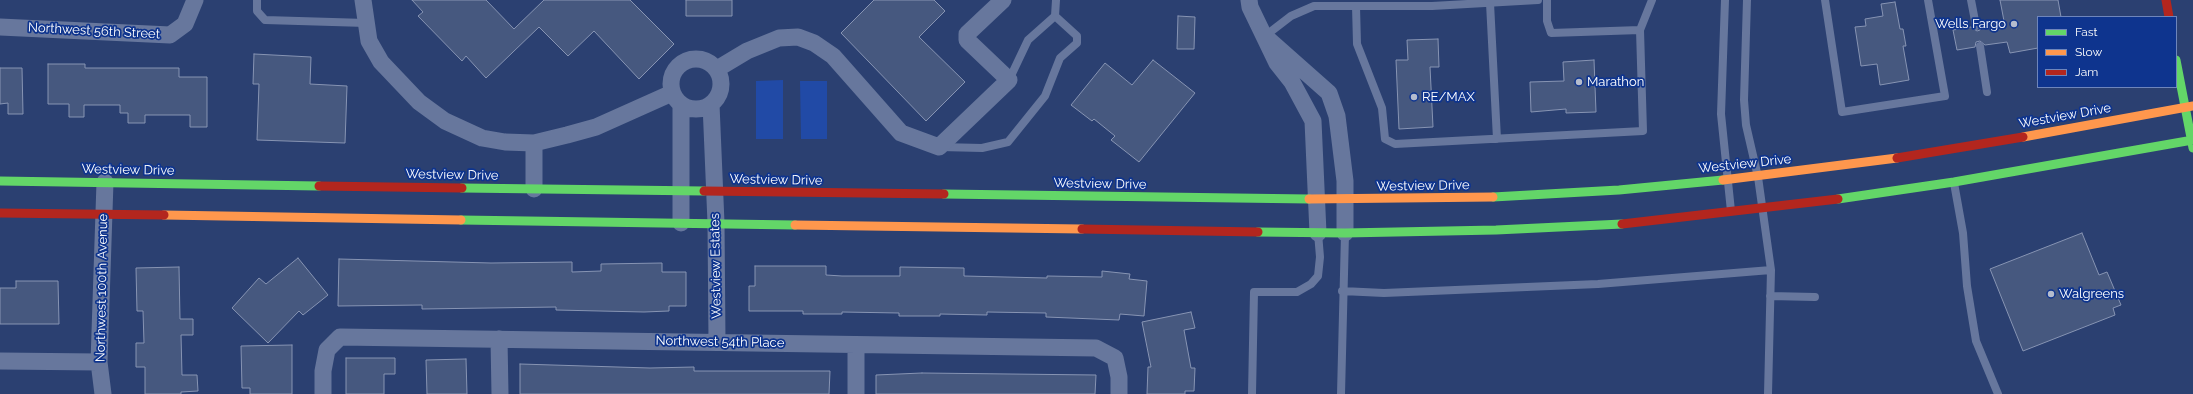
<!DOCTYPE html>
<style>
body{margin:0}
#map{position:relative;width:2193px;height:394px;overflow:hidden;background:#2b4071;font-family:Raleway,sans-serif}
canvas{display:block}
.legend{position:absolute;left:2037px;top:16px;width:140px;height:72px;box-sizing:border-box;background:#0e348e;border:1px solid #6e85bb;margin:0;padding:5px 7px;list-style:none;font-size:12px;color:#fff}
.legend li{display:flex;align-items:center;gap:8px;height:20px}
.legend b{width:20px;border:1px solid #6e85bb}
</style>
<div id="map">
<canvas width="2193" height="394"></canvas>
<ul class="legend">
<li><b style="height:5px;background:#63d668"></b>Fast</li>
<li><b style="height:5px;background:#ff974d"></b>Slow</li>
<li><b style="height:5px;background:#b3261e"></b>Jam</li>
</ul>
</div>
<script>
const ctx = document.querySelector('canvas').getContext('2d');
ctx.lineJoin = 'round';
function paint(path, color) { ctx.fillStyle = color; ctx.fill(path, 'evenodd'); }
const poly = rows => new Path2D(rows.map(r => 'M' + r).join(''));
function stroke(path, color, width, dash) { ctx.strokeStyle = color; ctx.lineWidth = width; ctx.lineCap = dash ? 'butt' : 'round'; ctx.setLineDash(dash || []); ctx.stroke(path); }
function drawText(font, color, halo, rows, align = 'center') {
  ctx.font = font + ' Raleway,sans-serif'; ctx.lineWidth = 3.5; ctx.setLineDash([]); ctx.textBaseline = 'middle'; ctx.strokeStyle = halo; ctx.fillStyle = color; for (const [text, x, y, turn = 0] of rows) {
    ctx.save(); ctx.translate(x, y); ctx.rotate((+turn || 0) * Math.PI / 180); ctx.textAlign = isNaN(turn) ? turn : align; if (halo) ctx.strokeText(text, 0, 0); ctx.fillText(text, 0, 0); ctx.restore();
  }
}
paint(poly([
 [783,80,783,139,756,139,756,81],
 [800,81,827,81,827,139,801,139]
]), '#214aa6');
const building = poly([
 [412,0,486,0,514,29,544,0,630,0,674,44,639,79,594,31,568,56,539,27,486,78,466,56,462,61,418,16,423,12,412,0],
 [686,0,732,0,732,16,686,16,686,0],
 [874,0,934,0,945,11,919,37,965,82,926,121,841,33,874,0],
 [2000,0,2058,0,2061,17,2038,17,2038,48,2010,53,2007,42,1985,45,1980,41,1976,42,1975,47,1957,50,1953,30,1971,27,1977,31,1980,30,1981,25,2004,21,2000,0],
 [1895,2,1900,29,1903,29,1906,46,1903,46,1909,80,1880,85,1877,64,1861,66,1855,27,1866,26,1865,19,1883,16,1881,4,1895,2],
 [1178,16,1195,17,1194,49,1177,49,1178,16],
 [1438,39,1439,67,1430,67,1433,127,1399,129,1396,60,1408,60,1407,40,1438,39],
 [254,54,311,57,310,84,347,86,345,143,257,140,259,84,253,84,254,54],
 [1153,60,1195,93,1139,162,1111,140,1115,136,1094,119,1092,121,1071,105,1105,63,1132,85,1153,60],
 [1594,60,1596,112,1566,113,1566,109,1531,112,1530,82,1564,81,1563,62,1594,60],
 [48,64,85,64,85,68,179,68,179,77,207,77,207,127,190,127,190,115,145,115,145,123,128,123,128,113,120,113,120,105,84,105,84,117,69,117,69,104,48,104,48,64],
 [0,68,22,68,23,114,8,114,8,103,0,104,0,68],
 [2082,233,2099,275,2107,272,2121,305,2113,308,2115,315,2023,351,1990,269,2082,233],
 [298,258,328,295,303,315,299,311,268,343,232,308,259,278,266,284,298,258],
 [339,259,491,263,572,262,572,272,601,271,601,264,662,263,662,272,686,272,686,306,669,306,669,311,644,312,556,310,556,307,422,309,422,305,338,306,339,259],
 [755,266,826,266,826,275,842,276,900,276,900,267,964,268,964,276,1047,278,1047,276,1102,277,1102,271,1130,274,1129,279,1147,281,1144,316,1120,314,1119,320,1046,317,1046,313,987,312,987,315,940,314,940,316,899,316,899,313,842,312,842,314,803,314,803,311,749,311,749,286,755,286,755,266],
 [179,267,180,319,193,319,193,335,181,335,182,375,197,375,198,391,181,392,181,394,145,394,145,367,136,367,136,343,144,343,143,311,137,311,136,268,179,267],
 [16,281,58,281,59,324,0,324,0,288,16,288,16,281],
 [1191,312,1195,328,1184,330,1191,368,1195,368,1194,391,1185,391,1185,394,1147,394,1148,367,1151,367,1142,322,1191,312],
 [292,345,292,394,250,394,250,388,242,388,241,346,292,345],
 [346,358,395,358,395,374,384,374,384,394,346,394,346,358],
 [466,359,467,394,427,394,426,360,466,359],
 [520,364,650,368,694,367,694,371,830,371,829,394,520,394,520,364],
 [922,373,1096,375,1095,394,876,394,876,375,922,373]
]);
paint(building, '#46587f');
stroke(building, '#8794b3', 1);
stroke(poly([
 [257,0,257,11,265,20,366,23],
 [1547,0,1547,21,1551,33,1640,30],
 [1725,0,1721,114,1731,211],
 [1747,0,1744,100,1746,125,1758,177,1771,270,1768,394],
 [1825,0,1842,112,1945,96,1928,0],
 [1971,0,1976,26],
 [1490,3,1497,139],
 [1356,6,1357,44,1382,108,1385,139,1395,144,1643,131,1640,30,1652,0],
 [1055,16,1056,0],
 [1265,36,1291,16,1314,6,1432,6,1538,0],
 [1980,46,1987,92],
 [940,147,982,148,1008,142,1045,96,1060,58,1077,43,1077,36,1055,16,1028,40,1009,80],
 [1954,183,1963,233,1967,286,1976,341,1998,394],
 [1342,291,1384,293,1598,284,1771,270],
 [1770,296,1815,297],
 [1252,394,1254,292,1297,292,1311,284,1318,276,1320,257,1318,233],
 [1341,394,1345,234]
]), '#67779d', 8);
stroke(poly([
 [363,0,369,41,381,62,419,102,445,121,482,138,505,142,534,143,567,135,596,127,672,93],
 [1249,0,1250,7,1277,63,1292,82,1313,121,1318,233],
 [0,27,170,35,185,24,195,0],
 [1268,39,1329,93,1337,116,1345,181,1345,233],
 '671 84a25 25 0 1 1 50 0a25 25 0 1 1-50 0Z',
 [717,69,747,51,779,38,798,37,814,43,833,56,901,133,939,147,1009,80,967,40,967,34,1003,0],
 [711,104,716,223,717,341],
 [534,143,534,189],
 [681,223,681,105],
 [499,339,500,394],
 [856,345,856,394],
 [0,361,99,362],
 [103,394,99,362,105,182],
 [323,394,323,371,327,350,340,337,1096,348,1115,358,1119,377,1119,394]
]), '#67779d', 17);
stroke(poly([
 [2176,60,2193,148],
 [0,181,319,186],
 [462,188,704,191],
 [944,194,1309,199],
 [1493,197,1619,190,1723,180],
 [1838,199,1954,182,2193,140],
 [461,220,795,225],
 [1258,232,1345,233,1496,230,1622,224]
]), '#63d668', 9);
stroke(poly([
 [2023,137,2193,106],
 [1723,180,1897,158],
 [1309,199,1493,197],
 [164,215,461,220],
 [795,225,1082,229]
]), '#ff974d', 9);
stroke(poly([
 [2166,0,2169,17],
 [1897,158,2023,137],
 [319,186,462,188],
 [704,191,944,194],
 [0,213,164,215],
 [1622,224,1838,199],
 [1082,229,1258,232]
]), '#b3261e', 9);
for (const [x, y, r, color] of [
 [2014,24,4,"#b5bccd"],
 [1579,82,4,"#b5bccd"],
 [1414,97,4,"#b5bccd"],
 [2051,294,4,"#b5bccd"]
]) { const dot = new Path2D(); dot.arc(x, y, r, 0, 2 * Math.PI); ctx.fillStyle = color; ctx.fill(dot); stroke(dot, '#0e348e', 1.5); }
drawText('13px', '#fff', '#0e348e', [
 ["Wells Fargo",2006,24,"right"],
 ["Marathon",1587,82],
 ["RE/MAX",1422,97],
 ["Walgreens",2059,294]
], 'left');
drawText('13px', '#fff', '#0e348e', [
 ["Northwest 56th Street",94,31,3],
 ["Westview Drive",2065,116,-10],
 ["Westview Drive",1745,164,-6],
 ["Westview Drive",128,170,1],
 ["Westview Drive",452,175,1],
 ["Westview Drive",776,180,1],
 ["Westview Drive",1100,184,1],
 ["Westview Drive",1423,186,-1],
 ["Westview Estates",716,266,-91],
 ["Northwest 100th Avenue",102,288,-89],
 ["Northwest 54th Place",720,342,1]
]);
</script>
